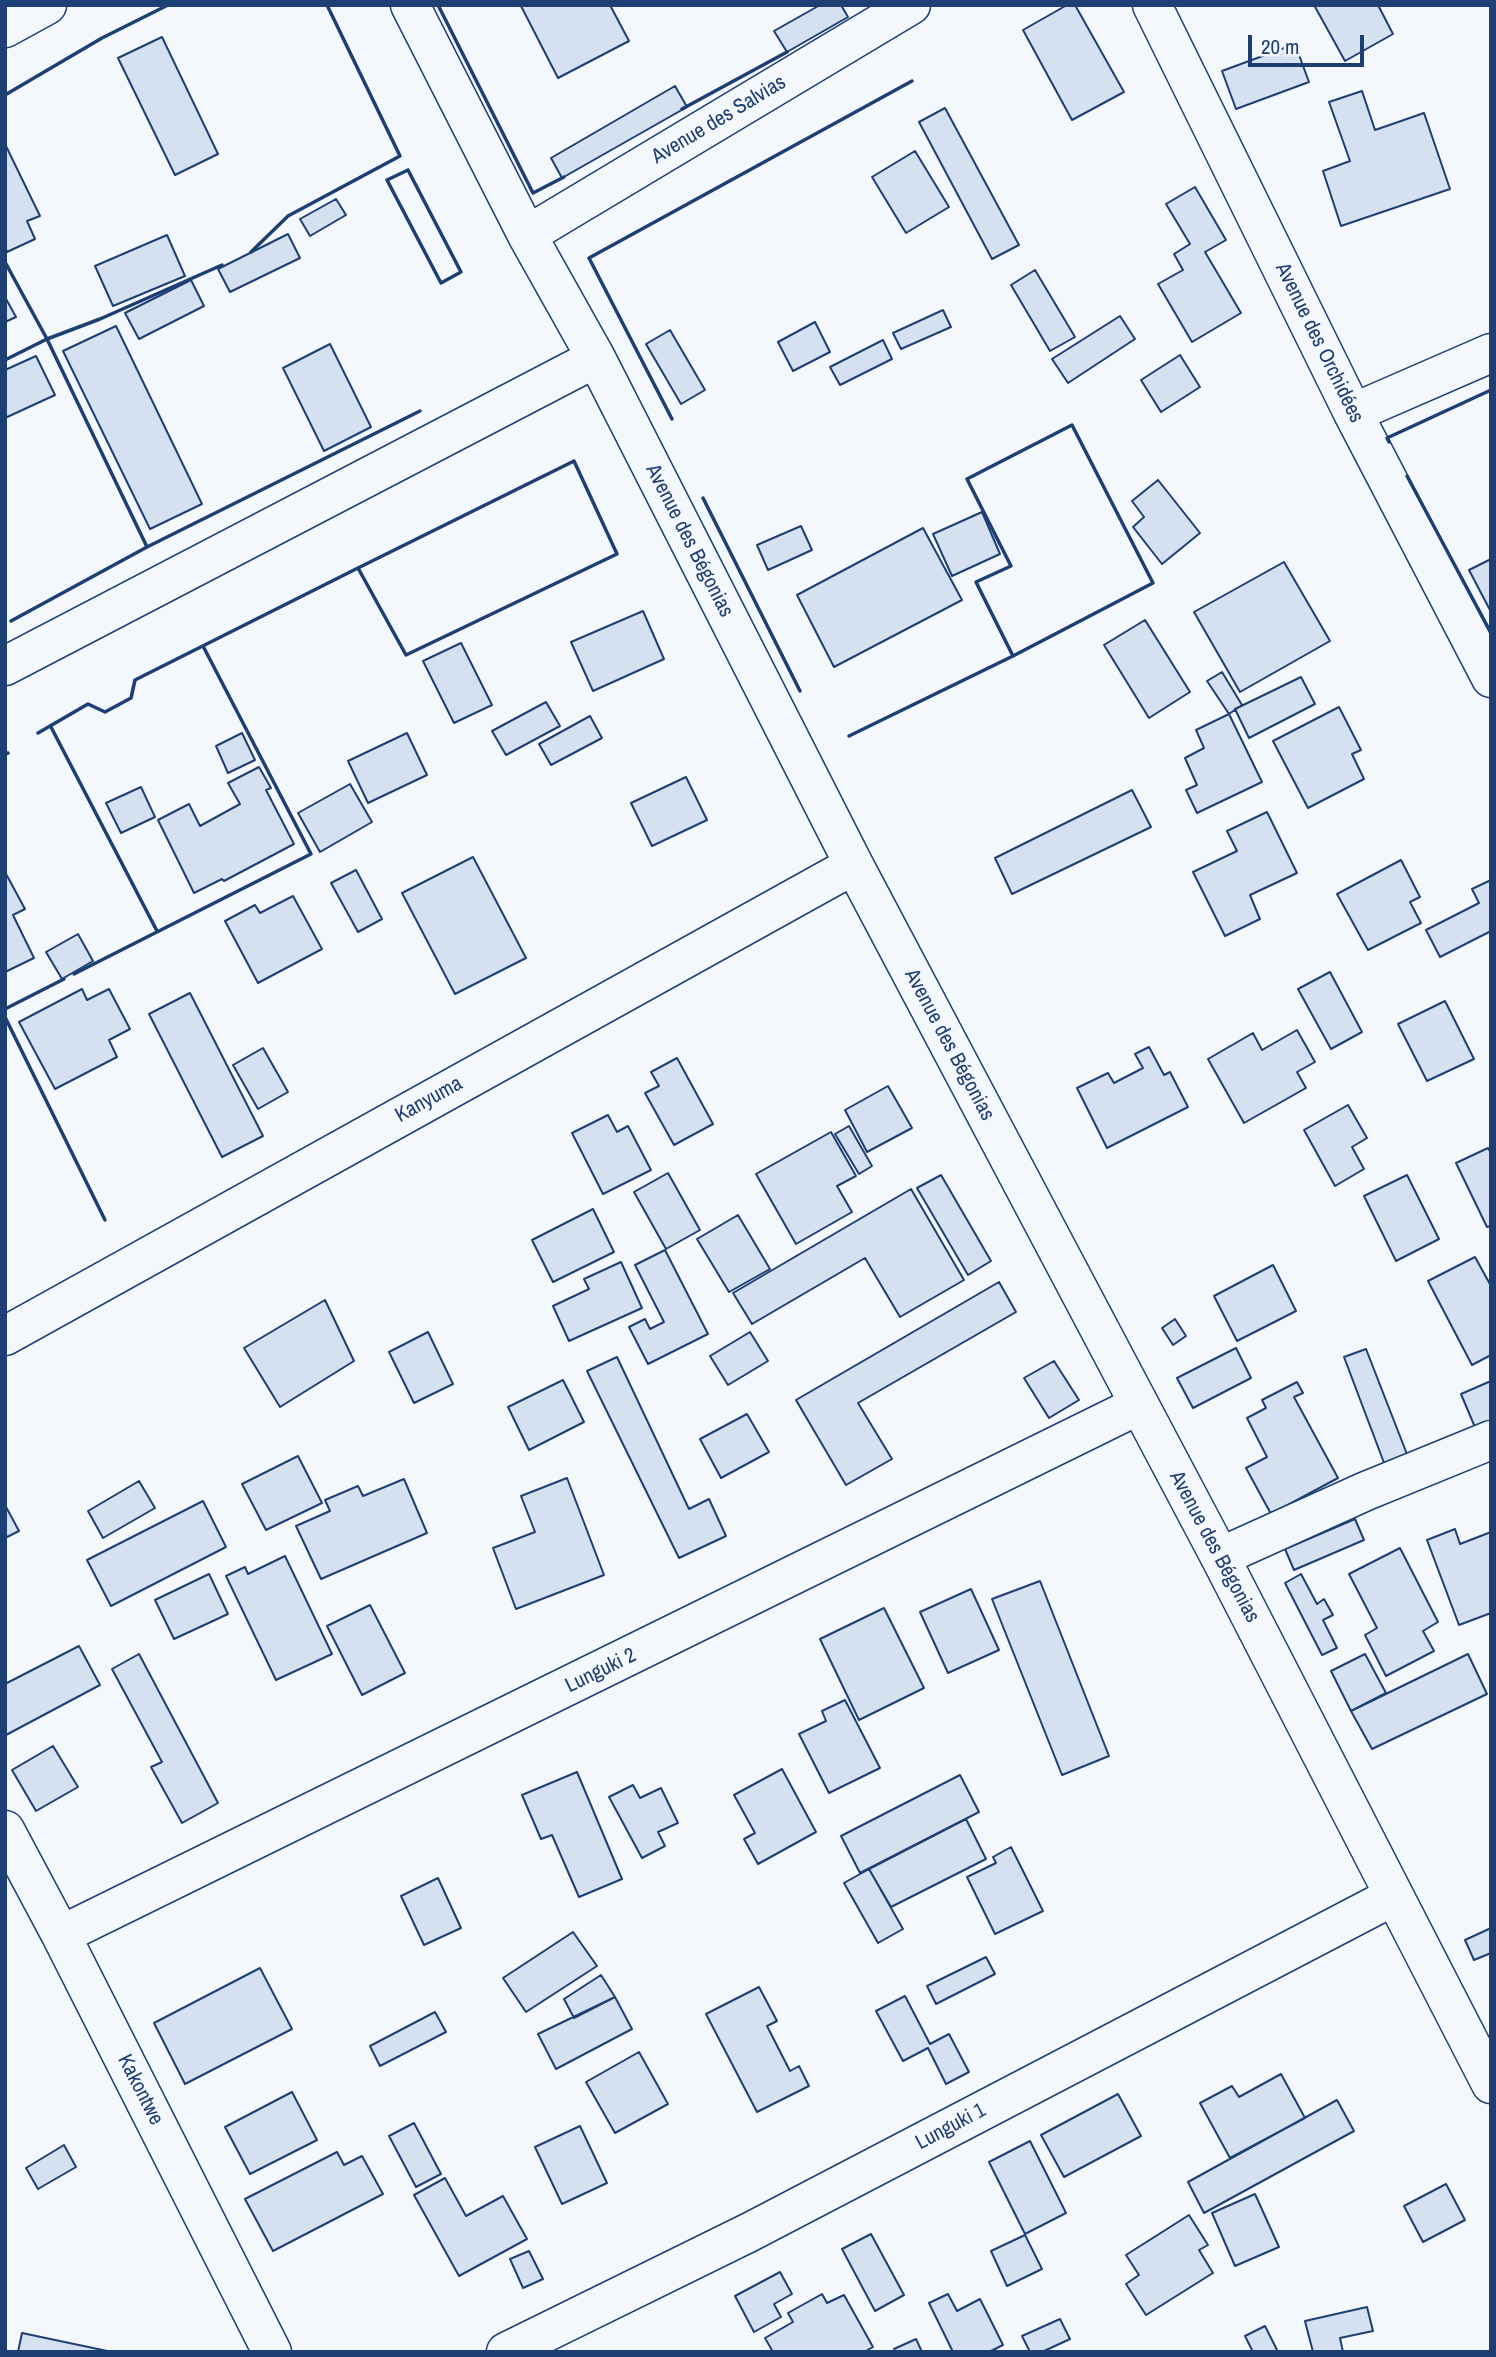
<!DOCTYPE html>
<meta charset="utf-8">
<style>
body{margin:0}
#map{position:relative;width:1496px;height:2357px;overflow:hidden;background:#f4f7fb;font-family:"Archivo Narrow",sans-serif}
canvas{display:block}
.frame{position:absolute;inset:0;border:7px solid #1d3f73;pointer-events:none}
.scale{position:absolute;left:1248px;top:35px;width:116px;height:32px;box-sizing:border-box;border:4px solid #1d3f73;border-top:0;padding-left:9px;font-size:21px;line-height:24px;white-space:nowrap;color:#1d3f73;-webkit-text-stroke:5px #f4f7fb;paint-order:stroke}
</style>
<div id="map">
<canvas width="1496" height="2357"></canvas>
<div class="frame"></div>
<div class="scale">20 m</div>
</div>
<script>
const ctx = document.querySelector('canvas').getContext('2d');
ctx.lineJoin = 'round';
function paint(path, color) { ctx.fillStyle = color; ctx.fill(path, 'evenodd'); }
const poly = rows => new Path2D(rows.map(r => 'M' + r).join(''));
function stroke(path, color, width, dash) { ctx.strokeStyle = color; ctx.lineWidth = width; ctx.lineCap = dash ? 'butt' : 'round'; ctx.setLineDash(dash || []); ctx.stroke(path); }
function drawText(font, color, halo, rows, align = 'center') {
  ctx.font = font + ' "Archivo Narrow",sans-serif'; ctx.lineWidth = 5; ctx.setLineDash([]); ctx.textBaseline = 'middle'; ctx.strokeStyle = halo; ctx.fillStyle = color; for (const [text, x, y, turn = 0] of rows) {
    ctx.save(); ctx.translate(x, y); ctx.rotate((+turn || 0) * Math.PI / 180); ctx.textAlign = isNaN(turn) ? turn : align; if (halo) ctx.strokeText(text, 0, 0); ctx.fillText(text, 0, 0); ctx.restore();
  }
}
const building = poly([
 [523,5,610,5,629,41,558,78,521,6,523,5],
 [820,5,841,5,848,17,787,52,774,31,820,5],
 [1067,5,1075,5,1124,92,1072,120,1023,30,1067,5],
 [1314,5,1378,5,1393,34,1345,61,1314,5],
 [162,37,218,154,175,175,118,58,162,37],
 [1295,44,1309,82,1236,109,1222,71,1295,44],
 [675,86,687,107,562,178,551,158,675,86],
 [1362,91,1375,130,1424,113,1450,189,1341,226,1323,171,1350,161,1329,102,1362,91],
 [945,108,1019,245,992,259,919,122,945,108],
 [5,144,40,216,27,221,35,239,7,252,5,247,5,144],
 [915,151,949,207,906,233,872,177,915,151],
 [1195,187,1226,240,1205,252,1241,313,1192,342,1158,284,1183,270,1174,254,1190,244,1166,204,1195,187],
 [336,199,346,215,310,236,300,219,336,199],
 [288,234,300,258,230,292,218,269,288,234],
 [167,235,185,276,113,306,95,266,167,235],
 [1035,270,1075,337,1050,351,1011,285,1035,270],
 [191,280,204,306,139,339,125,313,191,280],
 [5,297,16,317,5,322,5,297],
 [943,310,951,327,901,349,893,333,943,310],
 [1120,316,1135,339,1068,383,1052,359,1120,316],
 [815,322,830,352,793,371,778,342,815,322],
 [116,326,202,504,150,529,63,351,116,326],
 [670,330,705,390,681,404,646,344,670,330],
 [883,340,892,359,840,385,830,367,883,340],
 [330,344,371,427,324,451,283,368,330,344],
 [1180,355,1200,387,1161,412,1141,380,1180,355],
 [36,356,55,395,5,418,5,370,36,356],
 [1158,480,1200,533,1162,564,1133,527,1144,517,1132,501,1158,480],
 [982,512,1000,554,952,576,933,534,982,512],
 [801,526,812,550,768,570,757,545,801,526],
 [923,528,962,600,834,667,797,595,923,528],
 [1491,559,1491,612,1469,570,1491,559],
 [1284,562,1330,641,1240,692,1194,612,1284,562],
 [643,611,664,659,593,691,571,642,643,611],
 [1145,620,1190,692,1149,718,1104,645,1145,620],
 [461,643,492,705,454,723,423,661,461,643],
 [1222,672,1242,705,1229,714,1207,681,1222,672],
 [1301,677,1315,704,1249,738,1235,709,1301,677],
 [546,702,560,726,506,755,492,731,546,702],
 [1339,707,1361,750,1352,754,1364,779,1308,808,1273,741,1339,707],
 [1229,714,1262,782,1197,813,1186,790,1197,785,1185,758,1204,748,1196,730,1229,714],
 [590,716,602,738,551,765,539,744,590,716],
 [242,733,255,760,228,773,216,746,242,733],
 [407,733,427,775,368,803,348,761,407,733],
 [259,767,271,788,266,790,294,844,224,881,222,879,194,893,158,820,189,804,200,826,240,804,228,783,259,767],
 [686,777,707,820,652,846,631,803,686,777],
 [350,784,372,822,320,852,298,813,350,784],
 [141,787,155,817,121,833,106,803,141,787],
 [1132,790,1151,827,1012,894,995,858,1132,790],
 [1267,812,1297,873,1250,895,1260,919,1225,936,1193,872,1237,851,1227,831,1267,812],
 [473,857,526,958,455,994,402,893,473,857],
 [1401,860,1420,897,1410,902,1421,923,1368,950,1337,894,1401,860],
 [356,870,382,919,358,932,331,883,356,870],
 [5,872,25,909,13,915,34,958,5,972,5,872],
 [1491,880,1491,931,1440,957,1426,930,1479,903,1472,889,1491,880],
 [293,896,322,949,258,983,225,921,255,905,260,913,293,896],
 [78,934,93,961,62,979,46,952,78,934],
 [1330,972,1362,1032,1331,1049,1298,989,1330,972],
 [82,989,87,1000,109,989,130,1029,109,1040,117,1057,55,1089,19,1022,82,989],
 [190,993,263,1136,222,1157,149,1014,190,993],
 [1445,1001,1474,1059,1427,1081,1398,1024,1445,1001],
 [1297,1030,1315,1062,1297,1072,1306,1088,1244,1123,1208,1059,1253,1033,1262,1050,1297,1030],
 [1149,1047,1164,1075,1170,1072,1188,1107,1107,1148,1077,1088,1108,1073,1114,1083,1143,1068,1135,1054,1149,1047],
 [263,1048,288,1092,258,1109,233,1065,263,1048],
 [677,1058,713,1124,674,1145,645,1093,659,1086,651,1072,677,1058],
 [888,1086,912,1128,867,1152,845,1110,888,1086],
 [1348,1105,1367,1138,1352,1147,1364,1169,1335,1186,1304,1130,1348,1105],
 [608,1115,617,1132,628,1126,651,1170,603,1194,572,1133,608,1115],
 [849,1126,872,1166,859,1174,835,1134,849,1126],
 [831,1132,856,1176,837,1186,852,1212,796,1244,756,1174,831,1132],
 [1488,1148,1491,1153,1491,1226,1487,1227,1456,1163,1488,1148],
 [668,1173,700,1230,666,1249,634,1192,668,1173],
 [941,1175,991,1261,968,1275,917,1188,941,1175],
 [1407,1175,1439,1239,1396,1261,1364,1196,1407,1175],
 [911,1189,964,1280,900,1317,865,1258,752,1324,733,1293,911,1189],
 [593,1209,614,1252,553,1282,532,1240,593,1209],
 [738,1215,770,1269,729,1292,697,1239,738,1215],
 [665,1250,708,1334,648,1364,629,1327,645,1319,650,1329,664,1322,635,1265,665,1250],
 [1475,1257,1491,1286,1491,1355,1472,1365,1428,1281,1475,1257],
 [621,1262,642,1308,569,1341,553,1306,589,1289,584,1279,621,1262],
 [1273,1265,1296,1311,1237,1341,1214,1296,1273,1265],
 [999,1282,1016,1312,858,1403,892,1459,846,1485,796,1400,999,1282],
 [325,1300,354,1361,280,1407,244,1348,325,1300],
 [1175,1319,1186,1336,1173,1345,1162,1328,1175,1319],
 [428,1332,453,1384,414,1403,389,1352,428,1332],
 [750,1332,768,1361,728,1385,710,1356,750,1332],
 [1236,1348,1251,1378,1193,1408,1177,1378,1236,1348],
 [1366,1349,1412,1467,1389,1476,1344,1357,1366,1349],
 [617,1357,689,1509,709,1499,726,1536,679,1558,587,1371,617,1357],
 [1054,1361,1079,1400,1049,1418,1024,1378,1054,1361],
 [563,1380,584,1422,529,1450,508,1407,563,1380],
 [1491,1381,1491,1426,1477,1432,1461,1394,1491,1381],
 [1297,1382,1303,1393,1294,1397,1338,1478,1271,1514,1246,1468,1267,1457,1247,1418,1266,1408,1262,1400,1297,1382],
 [747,1414,769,1452,721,1478,700,1439,747,1414],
 [298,1456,322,1503,266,1530,242,1484,298,1456],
 [567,1478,604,1575,516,1609,493,1548,535,1532,521,1496,567,1478],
 [404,1479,427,1533,321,1579,296,1526,330,1511,325,1500,358,1486,363,1496,404,1479],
 [139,1481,155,1508,103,1538,88,1511,139,1481],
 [203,1501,226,1547,111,1606,87,1560,203,1501],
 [5,1505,19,1531,5,1538,5,1505],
 [1355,1519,1364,1540,1294,1570,1285,1549,1355,1519],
 [1455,1529,1460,1544,1491,1532,1491,1613,1459,1625,1427,1540,1455,1529],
 [1400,1548,1438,1622,1423,1631,1434,1651,1386,1676,1365,1635,1377,1628,1349,1574,1400,1548],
 [285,1556,332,1654,276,1680,226,1576,245,1567,248,1574,285,1556],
 [209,1574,228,1614,174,1639,155,1600,209,1574],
 [1301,1574,1317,1604,1324,1599,1333,1615,1323,1620,1337,1648,1322,1655,1285,1583,1301,1574],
 [1040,1581,1109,1756,1062,1775,992,1599,1040,1581],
 [971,1589,999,1650,948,1673,920,1612,971,1589],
 [370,1605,405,1673,362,1695,327,1626,370,1605],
 [884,1608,924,1688,859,1720,820,1639,884,1608],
 [79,1646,100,1685,6,1735,5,1684,79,1646],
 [139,1654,218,1803,182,1823,151,1767,162,1762,112,1669,139,1654],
 [1365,1654,1386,1693,1351,1711,1331,1671,1365,1654],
 [1468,1654,1487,1694,1372,1749,1351,1711,1468,1654],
 [845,1700,880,1768,829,1793,799,1734,826,1721,822,1711,845,1700],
 [53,1746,78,1787,36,1811,12,1770,53,1746],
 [782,1769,816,1832,758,1864,744,1839,755,1833,734,1795,782,1769],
 [577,1772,622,1879,579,1897,552,1835,541,1839,522,1795,577,1772],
 [960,1775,979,1812,860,1873,841,1836,960,1775],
 [633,1785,640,1798,661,1788,678,1823,658,1832,665,1846,642,1858,609,1797,633,1785],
 [966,1819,986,1859,891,1907,869,1869,966,1819],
 [1011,1847,1043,1911,995,1934,967,1877,996,1863,993,1857,1011,1847],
 [869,1869,903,1929,878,1943,844,1883,869,1869],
 [438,1878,461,1928,424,1945,401,1896,438,1878],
 [1491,1928,1491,1953,1474,1960,1465,1940,1491,1928],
 [573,1932,597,1966,526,2012,503,1978,573,1932],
 [986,1957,995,1974,936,2004,927,1986,986,1957],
 [260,1968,292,2029,185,2084,154,2023,260,1968],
 [601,1975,615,1997,574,2018,564,1999,601,1975],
 [759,1987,777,2021,767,2026,790,2071,799,2066,809,2086,757,2112,706,2014,759,1987],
 [905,1996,930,2044,949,2034,969,2072,946,2084,928,2048,903,2061,876,2011,905,1996],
 [615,1997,632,2029,556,2069,538,2034,615,1997],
 [435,2012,446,2032,380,2066,370,2046,435,2012],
 [639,2052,668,2104,615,2133,586,2082,639,2052],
 [1281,2074,1305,2118,1230,2158,1200,2103,1232,2086,1239,2097,1281,2074],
 [292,2092,317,2140,250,2174,225,2127,292,2092],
 [1118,2094,1141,2136,1064,2177,1041,2135,1118,2094],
 [1337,2100,1354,2131,1204,2213,1188,2182,1337,2100],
 [414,2123,441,2174,416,2187,389,2136,414,2123],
 [580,2126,607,2183,562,2204,535,2147,580,2126],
 [1030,2141,1066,2213,1025,2234,989,2162,1030,2141],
 [64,2145,76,2167,38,2189,26,2168,64,2145],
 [337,2152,344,2165,362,2156,383,2194,273,2251,245,2199,337,2152],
 [445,2178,466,2216,503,2196,527,2239,459,2276,414,2195,445,2178],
 [1446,2184,1465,2220,1423,2242,1404,2206,1446,2184],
 [1255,2194,1279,2247,1235,2266,1212,2213,1255,2194],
 [1189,2215,1208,2245,1199,2250,1213,2273,1146,2315,1126,2284,1139,2275,1126,2255,1189,2215],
 [871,2234,904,2295,875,2311,842,2249,871,2234],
 [1025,2235,1042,2269,1007,2286,991,2251,1025,2235],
 [529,2251,543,2279,523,2288,510,2259,529,2251],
 [780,2272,792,2294,774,2304,781,2317,754,2332,735,2296,780,2272],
 [822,2294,827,2303,844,2295,873,2347,864,2352,773,2352,765,2338,793,2322,788,2313,822,2294],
 [948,2294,957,2311,980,2299,1003,2345,989,2352,953,2352,929,2303,948,2294],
 [1367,2307,1373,2331,1340,2338,1343,2352,1313,2352,1305,2321,1367,2307],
 [1060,2319,1070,2339,1042,2352,1030,2352,1022,2336,1060,2319],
 [1265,2326,1278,2352,1253,2352,1245,2336,1265,2326],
 [22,2333,112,2352,18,2352,22,2333],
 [916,2339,922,2352,895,2352,894,2349,916,2339]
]);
paint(building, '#d5e0f0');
stroke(building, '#1d3f73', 2);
const minor = poly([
 [410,5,527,235,596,358,854,865,1220,1557,1491,2084],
 [1152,5,1353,413,1491,678],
 [5,28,47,5],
 [527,235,911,5],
 [1353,413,1491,353],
 [5,666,596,358],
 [5,1336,854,865],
 [1220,1557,1366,1491,1491,1440],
 [5,1830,61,1935,272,2352],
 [61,1935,1139,1405],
 [506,2352,750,2232,1394,1896]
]);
stroke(minor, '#1d3f73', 41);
stroke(minor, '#f4f7fb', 38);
stroke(poly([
 [438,5,533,193,564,177],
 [5,95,102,38,168,5],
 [682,109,787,52],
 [408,170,461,272,441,283,387,180,408,170],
 [251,252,288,216,400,156,327,5],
 [5,262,47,339,100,319,222,265],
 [5,360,47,339,147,547],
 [672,419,589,258,912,81],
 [1389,442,1387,438,1491,390],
 [1407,476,1491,633],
 [703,498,800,691],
 [11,621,147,547,420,411],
 [51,727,157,931],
 [38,733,88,704,105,712,131,698,135,680,358,568,574,461,617,554,406,655,358,568],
 [849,736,1013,656,1153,583,1072,425,967,479,1011,566,976,582,1013,656],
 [5,754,8,753],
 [74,974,311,854,203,646],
 [5,1009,64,979],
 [5,1017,105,1220]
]), '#1d3f73', 3.5);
drawText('21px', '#1d3f73', '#f4f7fb', [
 ["Avenue des Salvias",719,120,-31],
 ["Avenue des Orchidées",1319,343,64],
 ["Avenue des Bégonias",689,541,63],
 ["Avenue des Bégonias",949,1045,62],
 ["Kanyuma",429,1100,-29],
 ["Avenue des Bégonias",1214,1547,62],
 ["Lunguki 2",601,1671,-26],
 ["Kakontwe",140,2090,63],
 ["Lunguki 1",951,2127,-28]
]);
</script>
